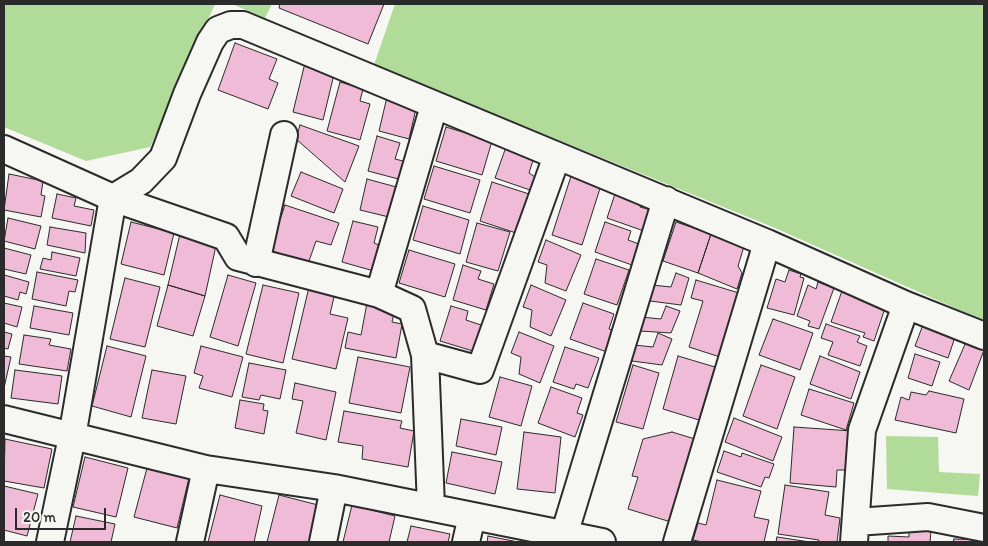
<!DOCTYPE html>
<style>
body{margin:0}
#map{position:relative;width:988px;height:546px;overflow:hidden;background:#f6f6f2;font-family:Itim,sans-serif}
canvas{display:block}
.frame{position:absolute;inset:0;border:5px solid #2b2b2b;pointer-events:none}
.scale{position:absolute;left:15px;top:508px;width:91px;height:22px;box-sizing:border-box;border:2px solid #2b2b2b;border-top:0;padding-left:6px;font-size:15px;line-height:18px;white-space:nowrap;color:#2b2b2b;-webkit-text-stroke:4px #f6f6f2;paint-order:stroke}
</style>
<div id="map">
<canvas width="988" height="546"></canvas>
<div class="frame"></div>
<div class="scale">20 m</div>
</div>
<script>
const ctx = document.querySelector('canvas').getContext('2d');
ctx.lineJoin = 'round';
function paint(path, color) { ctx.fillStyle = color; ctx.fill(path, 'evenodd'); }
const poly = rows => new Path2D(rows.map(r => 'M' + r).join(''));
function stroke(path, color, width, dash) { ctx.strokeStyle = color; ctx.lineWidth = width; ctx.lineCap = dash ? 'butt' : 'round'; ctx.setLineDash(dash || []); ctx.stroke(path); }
paint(poly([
 [4,4,215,4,150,147,86,161,4,127],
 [232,4,272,4,265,18],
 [395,4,984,4,984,321,775,228,374,65],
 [886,436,938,437,939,472,980,474,978,496,887,489]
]), '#b0db98');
const building = poly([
 [280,4,384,4,368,44,279,8,280,4],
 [235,43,277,59,269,79,278,83,268,109,218,90,235,43],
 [305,63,335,70,323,120,293,112,305,63],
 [340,82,363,89,360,101,370,104,360,140,327,131,340,82],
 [387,97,417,104,409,139,379,131,387,97],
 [300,125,359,146,345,182,296,139,300,125],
 [446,127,492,141,482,175,436,161,446,127],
 [377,136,400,143,395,159,407,162,402,180,368,171,377,136],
 [507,144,535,154,529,173,535,177,530,190,495,178,507,144],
 [434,166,480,180,470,213,424,199,434,166],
 [573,170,603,179,582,245,552,235,573,170],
 [301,172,343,189,334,213,291,196,301,172],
 [9,174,43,181,41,195,45,196,41,217,4,210,9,174],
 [367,179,400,188,393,218,360,210,367,179],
 [492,182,529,194,516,233,480,221,492,182],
 [617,188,643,197,640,207,651,210,644,231,607,218,617,188],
 [57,194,76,198,74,206,94,210,91,226,52,218,57,194],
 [285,205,339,223,331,245,316,241,308,264,270,250,285,205],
 [423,206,469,220,460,254,413,240,423,206],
 [8,218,41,226,35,249,4,241,8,218],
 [353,221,378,227,374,243,381,246,374,271,342,262,353,221],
 [131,222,174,233,164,275,121,264,131,222],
 [605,222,631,231,628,240,639,244,632,265,595,252,605,222],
 [676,222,711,234,698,273,663,261,676,222],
 [477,223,510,232,498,271,466,262,477,223],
 [50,227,86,233,85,253,47,245,50,227],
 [180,234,217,241,205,296,168,285,180,234],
 [711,234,745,243,738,266,742,273,737,289,698,273,711,234],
 [546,240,581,255,566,291,545,283,547,265,538,262,546,240],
 [4,248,31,255,26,274,4,269,4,248],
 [409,250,455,264,445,297,399,283,409,250],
 [52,252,80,258,76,276,40,269,43,258,51,260,52,252],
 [596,259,629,270,617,305,584,294,596,259],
 [463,265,481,271,478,279,494,284,486,310,453,300,463,265],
 [789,270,801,274,800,277,804,278,794,315,767,308,776,279,785,282,789,270],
 [37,272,78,280,75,292,69,291,66,306,32,299,37,272],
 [676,273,689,278,681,305,650,301,652,285,671,287,676,273],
 [4,275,29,282,26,294,20,292,18,300,4,296,4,275],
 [228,275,256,283,238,346,210,337,228,275],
 [125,278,160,287,145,347,110,339,125,278],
 [696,280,739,293,720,357,689,347,703,301,691,298,696,280],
 [818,282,834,288,819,329,808,326,810,321,797,316,808,285,816,289,818,282],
 [168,285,205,296,193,336,157,326,168,285],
 [263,285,299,293,283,363,246,354,263,285],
 [531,285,566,300,551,336,530,327,532,310,523,307,531,285],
 [309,287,335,293,330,314,348,318,336,369,292,359,309,287],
 [843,288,885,308,874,341,863,337,865,333,831,322,843,288],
 [4,303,22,307,17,327,4,323,4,303],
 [367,303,395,309,392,322,402,324,396,358,345,348,348,332,361,335,367,303],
 [583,303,614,314,609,329,615,331,607,352,570,339,583,303],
 [34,306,73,313,69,335,30,328,34,306],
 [451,306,468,311,466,320,481,325,473,351,440,341,451,306],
 [666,306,680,311,671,333,640,331,641,317,661,319,666,306],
 [773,319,813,333,800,370,759,355,773,319],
 [924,322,956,334,948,358,915,346,924,322],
 [826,324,860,336,857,342,867,346,860,366,828,355,833,342,821,338,826,324],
 [4,332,12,334,8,349,4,348,4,332],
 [519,332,554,346,540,383,519,374,521,357,511,353,519,332],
 [658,333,672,339,662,365,632,361,634,345,653,347,658,333],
 [24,335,51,339,49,345,71,349,67,371,19,364,24,335],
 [966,342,984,350,969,390,949,381,966,342],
 [107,346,146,356,131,417,92,406,107,346],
 [201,346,243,357,232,397,199,388,203,376,194,373,201,346],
 [565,347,599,358,588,388,576,384,574,389,553,382,565,347],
 [915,354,940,362,932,386,908,378,915,354],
 [4,356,11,357,4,388,4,356],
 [678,356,715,367,699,420,663,409,678,356],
 [820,356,860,372,851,399,810,384,820,356],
 [358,357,410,367,401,413,349,403,358,357],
 [249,363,286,370,280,399,261,395,259,400,242,397,249,363],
 [633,365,659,373,643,429,616,422,633,365],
 [761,365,795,377,777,429,743,416,761,365],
 [15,370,62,376,58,404,11,398,15,370],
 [152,370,186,376,176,424,142,418,152,370],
 [500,377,532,386,521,426,489,417,500,377],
 [295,383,336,392,326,440,296,433,303,401,292,399,295,383],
 [551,387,582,398,577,413,583,415,575,437,538,423,551,387],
 [809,389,854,403,846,430,801,415,809,389],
 [929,391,964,399,956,433,895,420,901,397,909,400,911,392,926,395,929,391],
 [240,400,264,404,263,410,268,411,264,434,235,428,240,400],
 [344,411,402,421,400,428,414,431,408,467,362,459,363,446,338,442,344,411],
 [734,418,782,437,773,461,725,442,734,418],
 [461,419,502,427,496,455,456,446,461,419],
 [794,427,852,431,848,470,837,470,836,487,790,483,794,427],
 [524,432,561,437,555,493,517,489,524,432],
 [672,432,695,439,671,522,628,509,638,477,632,476,643,439,672,432],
 [5,439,52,449,44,488,4,481,5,439],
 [724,451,741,457,742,453,774,464,769,478,765,477,761,487,717,472,724,451],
 [452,452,502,462,495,494,446,483,452,452],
 [85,457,128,468,116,517,73,507,85,457],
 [147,468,189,478,177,528,134,517,147,468],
 [717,480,761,491,754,517,769,520,764,542,702,542,693,540,698,523,706,525,717,480],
 [785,485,829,492,825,515,840,518,837,542,818,542,819,540,778,534,785,485],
 [4,486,38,494,27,536,4,530,4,486],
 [220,495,262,506,254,542,208,542,220,495],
 [279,495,322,506,313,542,267,542,279,495],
 [352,505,395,516,389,542,343,542,352,505],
 [76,516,115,524,111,542,70,542,76,516],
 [411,526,450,534,448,542,407,542,411,526],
 [909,529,931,531,930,542,888,542,888,536,909,537,909,529],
 [488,536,518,542,487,542,488,536],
 [777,537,810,542,776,542,777,537],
 [954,539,984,540,984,542,953,542,954,539]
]);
paint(building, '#f0bbd7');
stroke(building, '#2b2b2b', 1);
const minor = poly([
 [4,149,113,198,226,237,238,257,379,294,412,309,425,355,431,507],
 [256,263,284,135],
 [379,294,434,106],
 [425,355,480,370,557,156],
 [4,419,206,469,334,488,602,542],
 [856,522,928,517,984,528],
 [564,535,666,200],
 [50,542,72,437,113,198,141,181,163,158,187,94,210,42,218,30,231,25,243,25,767,243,906,305,984,336],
 [190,542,206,469],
 [323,542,334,488],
 [466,542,472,516],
 [677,542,767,243],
 [854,542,862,430,906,305]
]);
stroke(minor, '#2b2b2b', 30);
stroke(minor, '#f6f6f2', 26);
</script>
